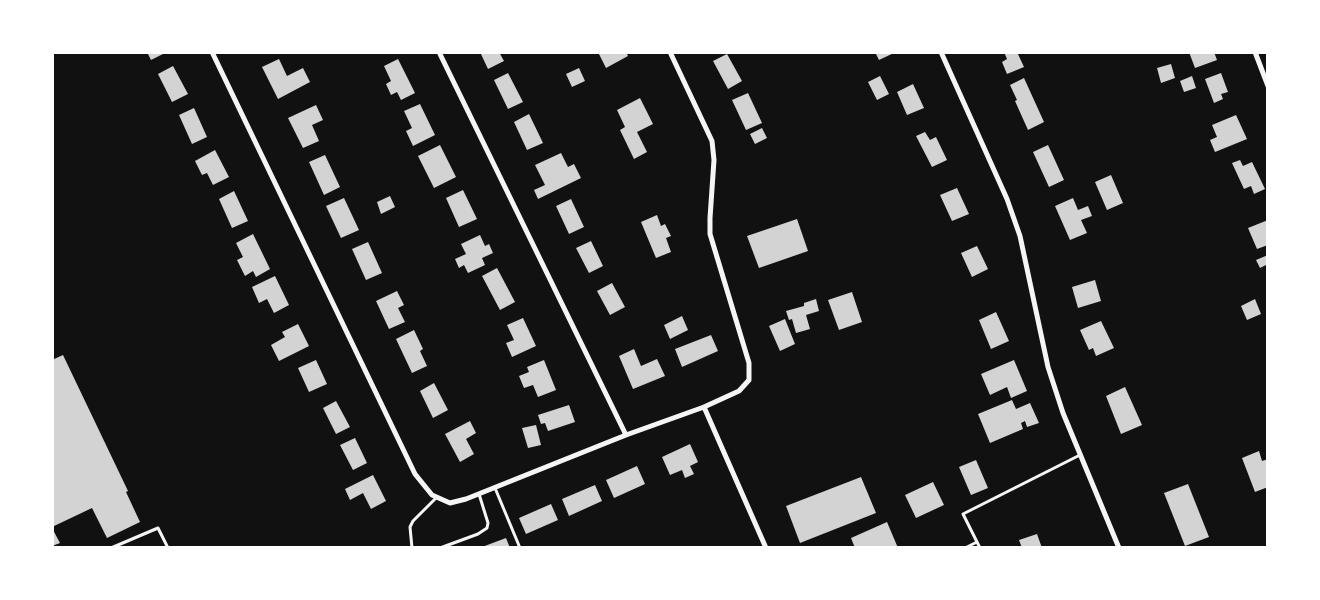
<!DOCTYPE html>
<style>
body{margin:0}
#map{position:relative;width:1320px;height:600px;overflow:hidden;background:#111;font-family:"Open Sans",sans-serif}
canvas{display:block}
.frame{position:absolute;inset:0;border:54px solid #fff;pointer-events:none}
</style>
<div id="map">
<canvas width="1320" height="600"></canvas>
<div class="frame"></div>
</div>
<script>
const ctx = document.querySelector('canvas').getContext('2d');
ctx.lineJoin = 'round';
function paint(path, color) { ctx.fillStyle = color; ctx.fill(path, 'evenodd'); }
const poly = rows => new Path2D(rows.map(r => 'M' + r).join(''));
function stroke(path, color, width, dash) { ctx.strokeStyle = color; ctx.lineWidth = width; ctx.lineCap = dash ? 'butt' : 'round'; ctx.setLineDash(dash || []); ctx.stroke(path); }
paint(poly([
 [147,52,167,52,151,60],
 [480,52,499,52,504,61,488,69],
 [598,52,626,52,628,56,606,68],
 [875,52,896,52,879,60],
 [1004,52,1017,52,1024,67,1007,74,1002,62,1007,59],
 [1189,52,1214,52,1217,60,1195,68],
 [727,54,742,81,728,89,713,61],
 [279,59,287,76,303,68,310,82,278,99,262,67],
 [398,59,415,93,401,100,397,92,391,95,386,84,391,81,384,66],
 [1171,64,1175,78,1161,83,1157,68],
 [173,66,188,94,172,102,158,74],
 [579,68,585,81,572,87,566,74],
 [508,73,523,102,508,109,494,80],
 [1221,73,1228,92,1221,94,1223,99,1214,103,1205,79],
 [880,76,889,94,877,100,868,82],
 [1192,76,1196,88,1184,92,1180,81],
 [1024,78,1044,122,1028,130,1015,101,1017,100,1010,85],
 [913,84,924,108,907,115,897,92],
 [748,93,762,123,746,130,732,100],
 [640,98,653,124,637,132,647,152,634,159,620,130,625,127,617,110],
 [420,104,435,135,413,146,406,131,412,128,404,111],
 [316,105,323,120,312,125,319,141,303,148,288,118],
 [194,108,207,137,192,144,179,115],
 [529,114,543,143,527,150,514,122],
 [1236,115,1247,139,1215,152,1210,140,1217,137,1212,125],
 [762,128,767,138,755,144,750,134],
 [925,132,930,140,936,137,947,160,932,167,916,136],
 [440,145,456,177,434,188,418,156],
 [1048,145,1064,180,1049,187,1033,152],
 [215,150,229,177,213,185,207,173,202,175,195,161],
 [561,153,568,167,574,164,581,178,538,199,534,190,545,185,535,165],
 [325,155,340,187,324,195,309,162],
 [1240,160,1243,166,1252,162,1265,189,1254,194,1251,186,1244,189,1232,163],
 [1111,175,1123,203,1107,210,1095,182],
 [957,188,969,214,952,221,940,195],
 [463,190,477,219,459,227,446,198],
 [234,191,248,221,232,228,219,199],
 [390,196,395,207,381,214,377,202],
 [344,198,359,230,341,238,326,206],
 [1073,198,1078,210,1088,206,1092,216,1081,220,1087,233,1070,240,1055,206],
 [571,199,584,227,569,234,556,206],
 [657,215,661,226,665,224,671,236,666,238,671,252,656,258,641,222],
 [797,219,808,251,759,268,747,236],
 [1268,220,1268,245,1257,249,1248,228],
 [253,234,270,269,256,277,253,271,245,276,237,260,243,257,236,243],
 [480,235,485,246,489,244,493,253,482,258,485,265,468,273,464,265,459,268,455,259,466,254,461,244],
 [591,241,603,266,589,273,576,248],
 [368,242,382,273,366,280,352,249],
 [977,246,988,269,972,277,961,253],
 [1268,255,1268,264,1260,268,1256,260],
 [497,268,515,302,500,310,482,276],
 [275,276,289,305,274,313,267,299,259,303,252,287],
 [1095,280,1101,301,1078,308,1072,287],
 [612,283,625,307,610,315,597,291],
 [397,291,404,305,398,308,405,322,389,329,376,301],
 [852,292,862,322,839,330,828,300],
 [816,299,819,311,806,315,810,329,796,333,792,319,789,320,786,311,804,306,804,303],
 [1255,299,1261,314,1247,320,1241,306],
 [996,312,1009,341,991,349,979,320],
 [682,316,688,330,670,339,664,325],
 [523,318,536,346,512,357,506,343,514,340,507,325],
 [785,319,795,344,780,351,769,326],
 [1101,321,1114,348,1096,356,1093,348,1089,350,1080,330],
 [298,324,309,346,279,361,271,345,285,337,282,332],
 [414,330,423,349,420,351,427,366,412,373,396,339],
 [711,335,718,351,682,367,675,349],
 [634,349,641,366,657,359,665,376,633,389,619,356],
 [63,355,128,491,126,492,140,522,107,538,92,508,52,527,52,360],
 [316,360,327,384,309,392,298,368],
 [544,360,556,390,538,397,533,385,524,388,519,376,529,372,527,367],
 [1014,360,1027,391,1011,398,1007,387,990,395,981,374],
 [434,383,448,410,433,418,420,391],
 [1125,387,1142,425,1121,434,1106,396],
 [1012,400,1016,409,1030,403,1039,423,1027,427,1025,421,1021,423,1023,429,990,443,978,414],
 [336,401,350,427,336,434,323,408],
 [569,405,575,422,548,431,545,423,541,424,538,415],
 [470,421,476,433,466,439,474,454,460,462,445,434],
 [536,425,541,445,528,448,522,428],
 [355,438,367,463,353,470,340,445],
 [690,444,698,462,690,466,694,474,685,478,682,470,670,475,662,457],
 [1259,451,1262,461,1268,459,1268,487,1255,492,1242,458],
 [976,460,988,488,971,495,959,467],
 [637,466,645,484,614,498,606,480],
 [373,475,386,501,371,509,363,493,350,500,345,489],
 [861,477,876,513,800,543,786,506],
 [933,482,944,505,916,518,905,495],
 [1188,484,1209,537,1185,546,1164,493],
 [595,485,602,501,569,516,562,499],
 [551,504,558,520,526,534,519,518],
 [887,522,898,548,855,548,851,538],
 [52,528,60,543,52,546],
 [1037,534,1042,548,1022,548,1019,540],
 [506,538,510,548,482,548,482,547]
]), '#d3d3d3');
stroke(poly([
 [495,488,520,548],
 [111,548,158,528,168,548],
 [412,548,410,527,413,521,437,497],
 [440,548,478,534,487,528,488,523,479,494],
 [965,548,977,542],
 [980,548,963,514,1080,455]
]), '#f5f5f5', 3);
stroke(poly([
 [212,52,415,474,432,495,450,503,466,499,626,435,704,407,739,391,749,380,749,363,710,234,710,218,714,160,712,141,670,52],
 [439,52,626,435],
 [941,52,1007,199,1020,236,1048,367,1063,413,1119,548],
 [1255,52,1268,86],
 [704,407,766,548]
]), '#f5f5f5', 5);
</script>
